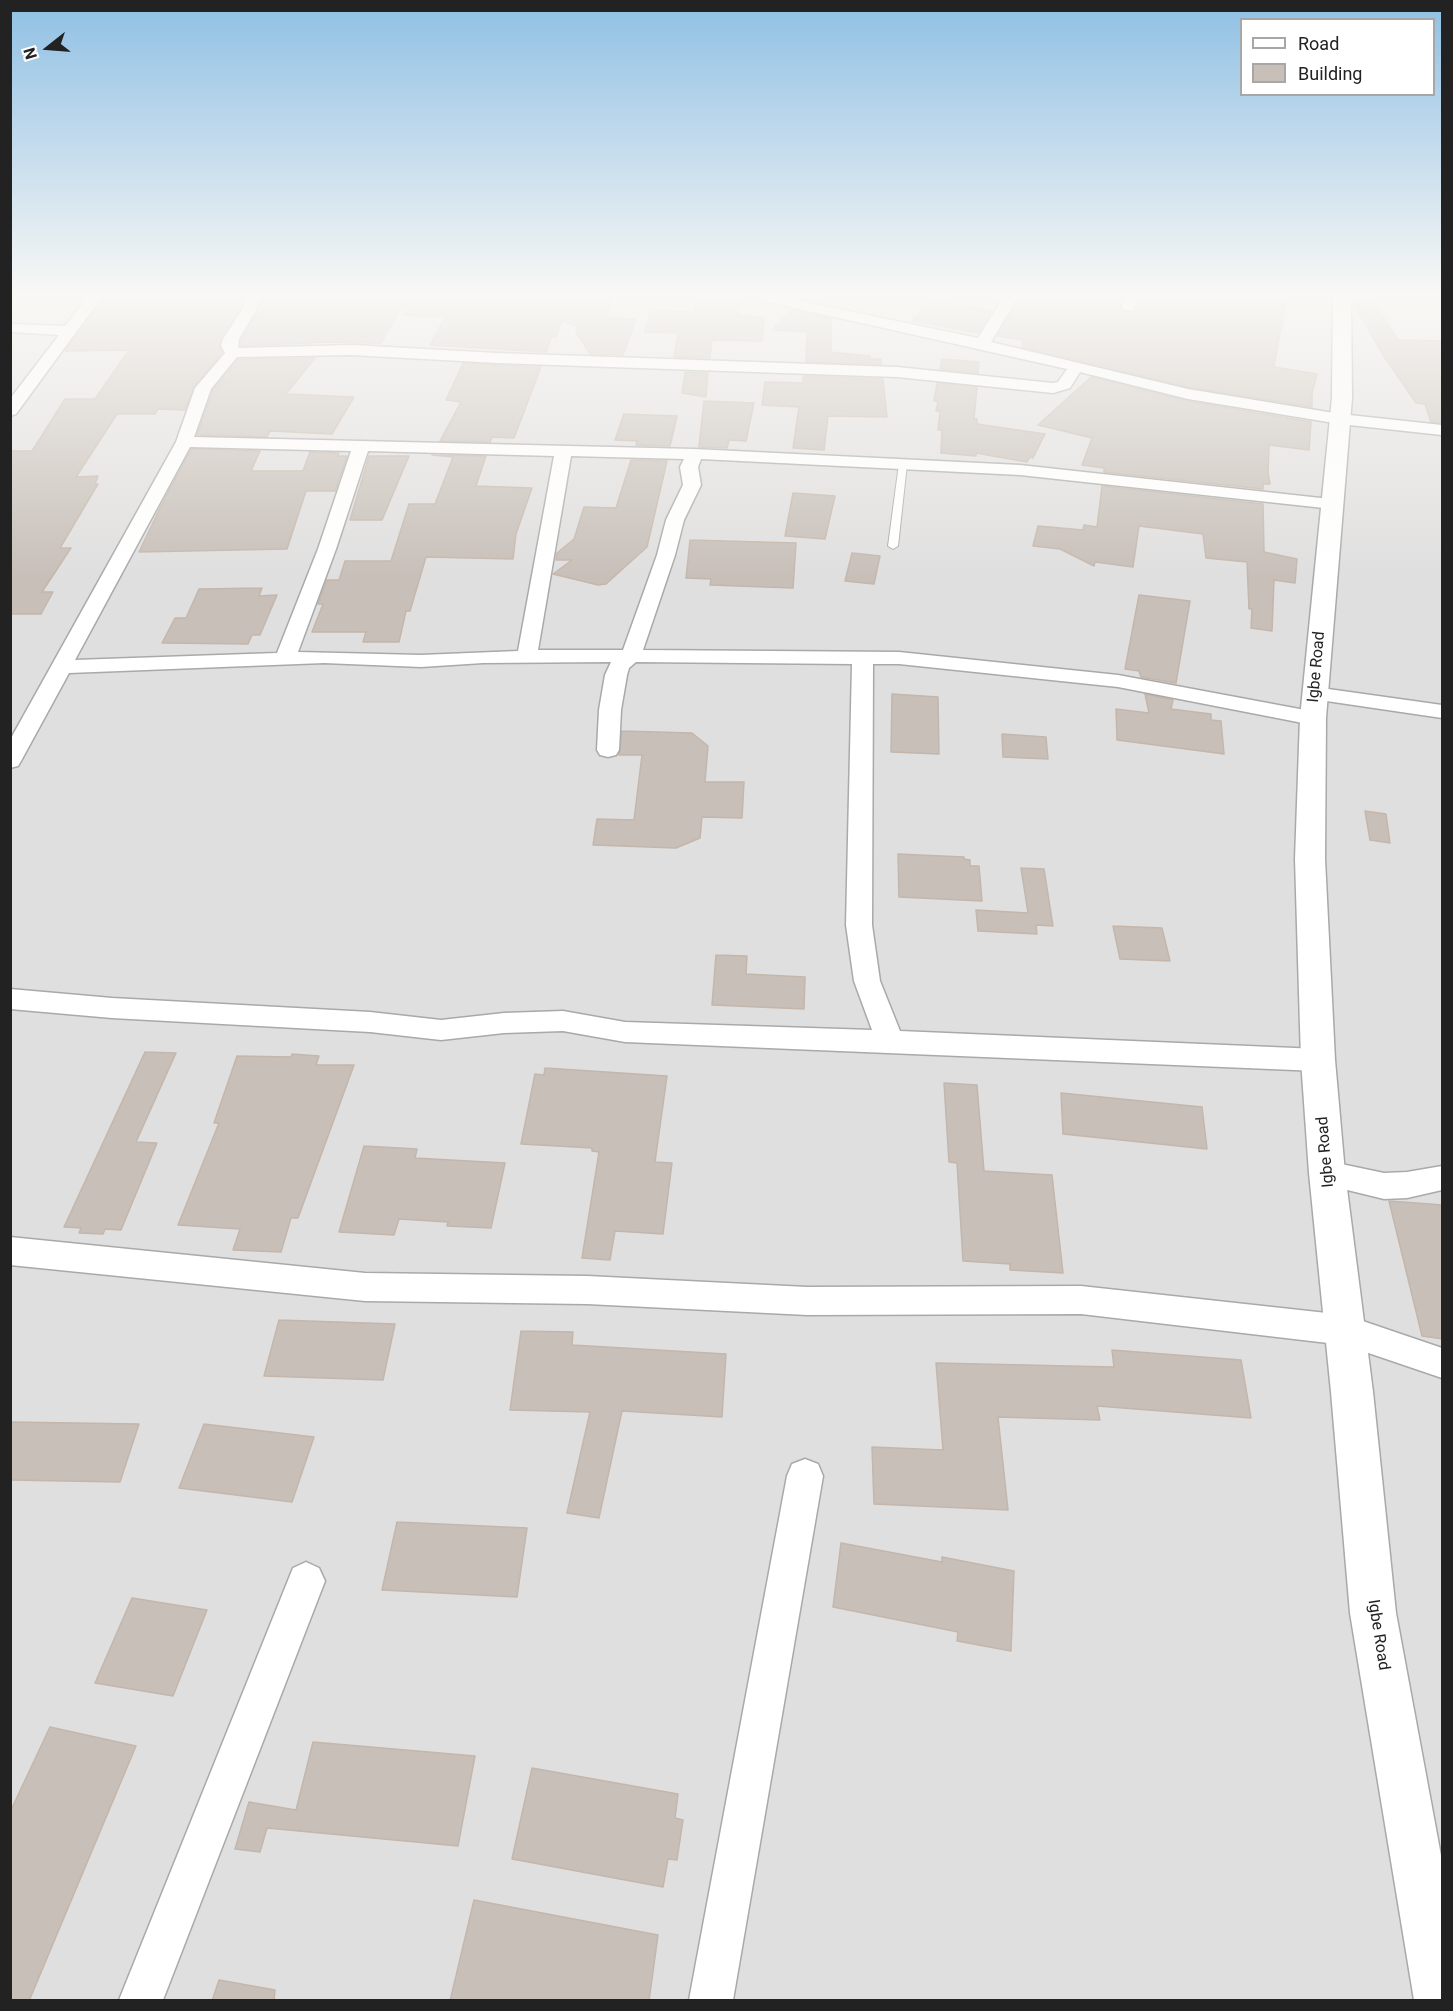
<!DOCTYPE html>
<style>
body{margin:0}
#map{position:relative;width:1453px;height:2011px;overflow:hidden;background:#f2efe9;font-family:Roboto,sans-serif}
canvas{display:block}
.frame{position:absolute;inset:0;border:12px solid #222;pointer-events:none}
.legend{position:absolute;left:1240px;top:18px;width:195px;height:78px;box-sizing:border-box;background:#fff;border:2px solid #a7a7a7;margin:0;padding:8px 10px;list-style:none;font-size:18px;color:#222}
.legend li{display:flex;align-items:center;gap:12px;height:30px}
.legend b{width:30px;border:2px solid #a7a7a7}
.north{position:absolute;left:18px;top:18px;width:60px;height:60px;-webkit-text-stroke:4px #fff;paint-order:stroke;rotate:253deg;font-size:16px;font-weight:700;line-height:24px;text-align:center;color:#222}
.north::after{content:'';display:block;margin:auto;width:21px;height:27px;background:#222;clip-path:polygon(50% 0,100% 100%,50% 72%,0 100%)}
</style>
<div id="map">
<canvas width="1453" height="2011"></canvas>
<div class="frame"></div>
<ul class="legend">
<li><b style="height:8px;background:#fff"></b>Road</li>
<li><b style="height:16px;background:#c7bfb8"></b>Building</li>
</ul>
<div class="north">N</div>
</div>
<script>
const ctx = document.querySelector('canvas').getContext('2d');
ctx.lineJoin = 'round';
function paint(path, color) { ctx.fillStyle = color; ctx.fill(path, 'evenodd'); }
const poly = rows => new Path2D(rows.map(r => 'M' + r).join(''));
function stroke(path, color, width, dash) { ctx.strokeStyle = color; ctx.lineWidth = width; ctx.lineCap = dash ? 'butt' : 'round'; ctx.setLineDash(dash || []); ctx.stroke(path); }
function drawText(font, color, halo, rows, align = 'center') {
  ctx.font = font + ' Roboto,sans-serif'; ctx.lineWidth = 5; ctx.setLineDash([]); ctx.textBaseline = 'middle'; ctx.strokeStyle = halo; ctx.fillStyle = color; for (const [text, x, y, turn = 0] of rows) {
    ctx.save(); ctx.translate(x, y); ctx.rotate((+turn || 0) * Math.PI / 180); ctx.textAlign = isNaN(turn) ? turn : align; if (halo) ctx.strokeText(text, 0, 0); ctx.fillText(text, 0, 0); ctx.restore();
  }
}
paint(poly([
 [11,298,1442,298,1442,2000,11,2000]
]), '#e0dfdf');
const building = poly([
 [104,298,244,298,240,309,221,338,219,345,222,353,193,387,185,410,158,409,155,414,117,414,76,477,98,476,95,484,98,484,60,548,71,548,42,592,53,592,41,614,10,614,10,451,32,451,65,399,95,399,129,350,65,351,104,298],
 [262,298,612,298,605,318,636,319,623,355,590,354,576,332,577,326,562,321,556,337,552,336,546,352,430,345,445,317,403,315,403,304,381,343,328,342,241,346,241,340,258,311,262,298],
 [1019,298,1123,298,1120,306,1124,312,1136,311,1141,298,1286,298,1274,367,1317,374,1312,394,1312,407,1188,387,1022,347,1023,340,997,336,1019,298],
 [1353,298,1371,298,1398,340,1443,341,1443,423,1431,422,1425,404,1416,403,1383,355,1353,303,1353,298],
 [930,300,992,311,979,333,912,321,930,300],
 [696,302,739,303,737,315,764,317,762,341,712,340,710,358,674,357,678,333,644,332,651,310,693,312,696,302],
 [792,310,831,318,831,352,870,356,870,359,881,359,881,364,806,362,807,332,772,330,792,310],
 [315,358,286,394,354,397,332,434,270,431,267,437,197,435,213,390,238,359,315,358],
 [942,359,979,362,978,373,940,369,942,359],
 [463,363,541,367,514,438,492,437,490,442,440,441,461,402,446,400,463,363],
 [685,372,708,373,706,397,682,393,685,372],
 [806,376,883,379,887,417,828,416,824,450,793,448,799,407,762,405,765,382,803,383,803,377,806,376],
 [1091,377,1187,401,1311,422,1309,450,1269,445,1268,472,1270,484,1263,484,1263,489,1104,472,1104,468,1082,465,1092,438,1038,425,1091,377],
 [937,383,977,387,974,419,977,419,977,424,1045,434,1033,458,1030,457,1027,462,976,453,976,456,941,453,942,430,938,430,940,411,936,411,938,401,934,401,937,383],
 [704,401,754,403,746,441,729,440,727,448,699,447,704,401],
 [624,414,677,416,670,446,636,445,637,441,615,440,624,414],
 [191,449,260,451,251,471,303,471,310,452,339,453,338,456,347,456,335,491,306,491,287,549,139,552,159,510,191,449],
 [432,455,486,456,476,486,532,488,516,534,513,559,426,557,410,611,406,611,399,642,363,642,366,632,312,632,323,604,318,604,327,580,339,580,345,561,391,561,409,504,435,504,453,457,432,455],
 [369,456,409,456,382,520,350,520,369,456],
 [631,460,667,461,647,547,606,584,598,585,553,574,572,560,556,560,557,553,574,539,584,507,616,508,631,460],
 [1102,486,1263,504,1264,552,1297,559,1295,583,1274,580,1272,631,1251,628,1252,609,1249,609,1247,562,1206,558,1203,534,1139,526,1133,567,1095,562,1094,566,1060,549,1033,546,1038,526,1083,530,1084,525,1097,527,1102,486],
 [793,493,835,496,825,539,785,536,793,493],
 [690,540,796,543,793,588,710,585,711,579,686,578,690,540],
 [852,553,880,556,874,584,845,581,852,553],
 [262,588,259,596,277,595,260,635,252,635,248,644,162,643,175,618,186,618,199,589,262,588],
 [1139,595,1190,601,1176,683,1141,677,1139,671,1125,669,1139,595],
 [892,694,938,697,939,754,891,752,892,694],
 [1145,694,1173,700,1171,709,1211,714,1211,720,1221,721,1224,754,1117,740,1116,709,1149,713,1145,694],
 [622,731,692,733,708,746,705,782,744,782,742,818,702,817,700,838,676,848,593,845,597,819,634,820,642,755,619,755,622,731],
 [1002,734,1046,737,1048,759,1003,757,1002,734],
 [1365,811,1386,814,1390,843,1370,840,1365,811],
 [898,854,964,857,964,859,970,860,970,866,979,866,982,901,899,897,898,854],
 [1021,868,1044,869,1053,926,1036,925,1037,934,978,931,976,910,1028,913,1021,868],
 [1113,926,1162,928,1170,961,1120,959,1113,926],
 [716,955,747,956,746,974,805,977,804,1009,712,1005,716,955],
 [145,1052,176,1053,136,1142,157,1143,121,1230,105,1229,103,1234,79,1233,81,1228,64,1227,145,1052],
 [292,1054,319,1056,316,1065,354,1065,298,1218,291,1218,281,1252,233,1250,240,1229,178,1225,219,1123,214,1123,237,1056,291,1057,292,1054],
 [545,1068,667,1076,655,1162,672,1163,663,1234,615,1231,610,1260,582,1258,599,1152,592,1151,592,1148,521,1144,535,1074,544,1075,545,1068],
 [944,1083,977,1085,984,1171,1052,1175,1063,1273,1010,1270,1010,1264,963,1261,957,1163,949,1162,944,1083],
 [1061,1093,1202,1107,1207,1149,1063,1134,1061,1093],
 [364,1146,417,1149,415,1158,505,1163,491,1228,447,1226,448,1222,399,1219,394,1235,339,1232,364,1146],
 [1389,1201,1443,1205,1443,1339,1422,1336,1389,1201],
 [279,1320,395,1324,383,1380,264,1376,279,1320],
 [521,1331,573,1332,572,1345,726,1354,722,1417,622,1411,599,1518,567,1513,590,1412,510,1410,521,1331],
 [1112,1350,1241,1360,1251,1418,1097,1406,1100,1420,998,1417,1008,1510,874,1504,872,1447,943,1450,936,1363,1114,1367,1112,1350],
 [10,1422,139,1424,120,1482,10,1480,10,1422],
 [204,1424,314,1437,292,1502,179,1488,204,1424],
 [397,1522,527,1528,517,1597,382,1590,397,1522],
 [841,1543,942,1562,942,1557,1014,1571,1011,1651,957,1641,958,1632,833,1607,841,1543],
 [132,1598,207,1610,173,1696,95,1683,132,1598],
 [50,1727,136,1746,29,2001,10,2001,10,1812,50,1727],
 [313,1742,475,1756,458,1846,267,1828,260,1852,235,1849,249,1802,296,1810,313,1742],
 [532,1768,678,1794,675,1818,683,1820,677,1860,668,1859,663,1887,512,1859,532,1768],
 [474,1900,658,1935,649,2001,450,2001,474,1900],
 [219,1980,275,1990,274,2001,212,2001,219,1980]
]);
paint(building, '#c7bfb8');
stroke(building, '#c4b6ab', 1.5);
const service = poly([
 [903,461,907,464,898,546,893,549,888,546,899,464,903,461]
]);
const minor = poly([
 [87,298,101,298,16,414,10,416,10,399,59,335,10,332,10,324,65,326,87,298],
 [246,298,260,298,256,310,239,339,238,348,352,345,497,353,897,367,1053,383,1058,382,1067,369,768,302,761,298,786,298,978,338,1003,298,1017,298,991,342,1188,389,1340,414,1442,425,1442,435,1340,424,1188,399,1080,372,1070,388,1053,393,897,377,497,363,352,355,237,357,211,389,194,437,694,449,1020,465,1339,500,1342,504,1339,508,1333,509,1020,475,701,459,698,467,701,485,684,520,675,555,643,650,899,652,1118,675,1321,713,1324,718,1321,723,1313,725,1118,687,899,664,873,664,872,925,880,981,900,1031,1318,1049,1328,1052,1332,1060,1328,1068,1318,1071,625,1042,563,1031,504,1033,441,1040,370,1032,112,1018,10,1009,10,989,112,998,370,1012,441,1020,504,1013,563,1011,625,1022,872,1030,854,981,846,925,852,664,636,662,629,668,627,675,621,710,619,750,616,755,608,757,600,755,597,750,599,710,605,675,611,662,483,663,421,667,324,663,69,673,21,761,18,766,10,768,10,740,176,442,195,388,225,353,221,346,223,339,242,310,246,298],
 [190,447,351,451,318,549,277,653,75,660,190,447],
 [368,451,554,456,518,651,421,655,298,652,336,549,368,451],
 [571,456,684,459,680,467,683,485,666,520,657,555,623,650,538,650,571,456],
 [1125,298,1139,298,1134,310,1124,310,1122,307,1125,298],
 [1314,687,1442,705,1442,718,1306,698,1303,693,1306,688,1314,687],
 [1327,1161,1384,1173,1407,1172,1442,1166,1442,1190,1407,1198,1384,1199,1327,1185,1316,1182,1312,1173,1316,1164,1327,1161],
 [10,1237,365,1273,587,1276,807,1287,1081,1286,1345,1315,1442,1348,1442,1378,1345,1345,1081,1314,807,1315,587,1304,365,1301,10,1265,10,1237],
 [805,1459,818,1464,823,1476,733,2000,689,2000,787,1476,792,1464,805,1459],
 [306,1562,319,1568,325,1581,163,2000,119,2000,293,1568,306,1562]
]);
const tertiary = poly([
 [1333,298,1351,298,1352,398,1326,718,1325,859,1335,1060,1345,1173,1373,1392,1396,1613,1442,1861,1442,2000,1414,2000,1350,1613,1331,1392,1309,1173,1301,1060,1295,859,1300,718,1332,398,1333,298]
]);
stroke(service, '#a9a9a9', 2);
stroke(minor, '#a9a9a9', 3);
stroke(tertiary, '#a9a9a9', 3);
paint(service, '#fff');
paint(minor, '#fff');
paint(tertiary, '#fff');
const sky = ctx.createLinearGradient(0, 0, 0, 579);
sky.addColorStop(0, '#8fc0e4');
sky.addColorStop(0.51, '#f9f8f5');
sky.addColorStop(1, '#f9f8f500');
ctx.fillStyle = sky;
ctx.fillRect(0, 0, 1453, 579);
drawText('16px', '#222', '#fff', [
 ["Igbe Road",1317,667,-85],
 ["Igbe Road",1326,1152,-95],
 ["Igbe Road",1378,1635,81]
]);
</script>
